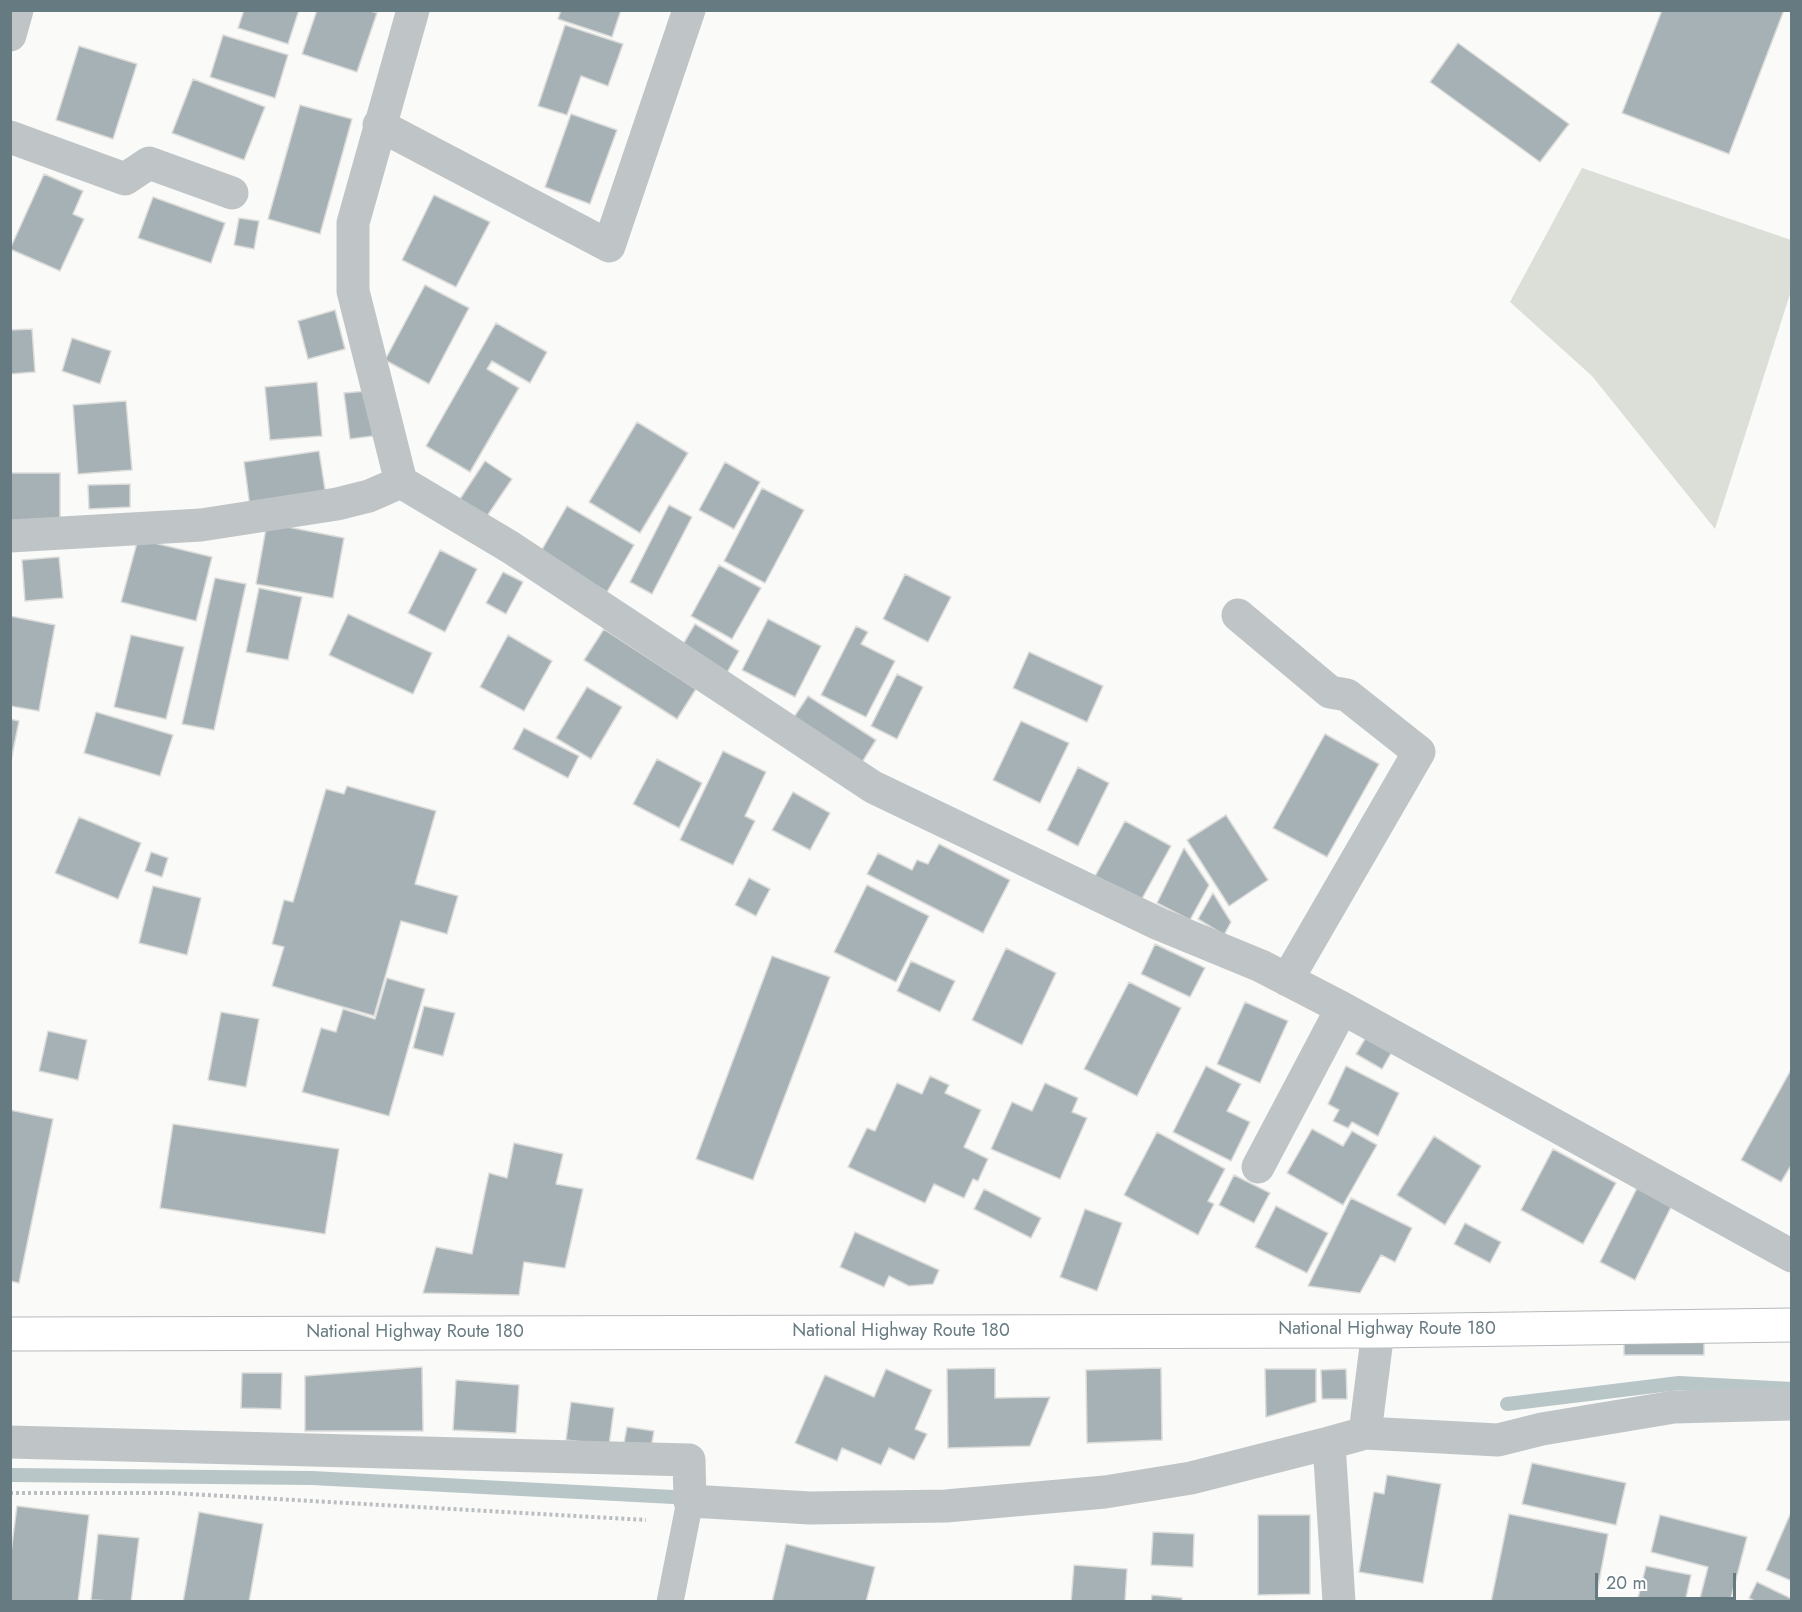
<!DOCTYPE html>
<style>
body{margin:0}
#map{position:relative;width:1802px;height:1612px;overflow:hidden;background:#fafaf8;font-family:Jost,sans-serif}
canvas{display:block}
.frame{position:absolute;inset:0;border:12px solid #667a81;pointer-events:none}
.scale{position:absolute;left:1595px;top:1573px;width:141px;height:27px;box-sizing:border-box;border:3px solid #667a81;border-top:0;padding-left:8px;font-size:18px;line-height:21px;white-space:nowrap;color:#667a81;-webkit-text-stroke:4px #fff;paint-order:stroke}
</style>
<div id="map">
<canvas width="1802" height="1612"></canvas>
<div class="frame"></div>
<div class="scale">20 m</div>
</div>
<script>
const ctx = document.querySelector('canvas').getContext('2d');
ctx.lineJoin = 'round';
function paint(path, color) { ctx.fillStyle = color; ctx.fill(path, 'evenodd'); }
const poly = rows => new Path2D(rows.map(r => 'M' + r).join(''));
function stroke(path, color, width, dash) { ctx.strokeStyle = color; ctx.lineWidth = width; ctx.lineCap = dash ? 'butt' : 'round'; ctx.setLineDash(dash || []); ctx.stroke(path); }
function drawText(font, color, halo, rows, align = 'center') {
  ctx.font = font + ' Jost,sans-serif'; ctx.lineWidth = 6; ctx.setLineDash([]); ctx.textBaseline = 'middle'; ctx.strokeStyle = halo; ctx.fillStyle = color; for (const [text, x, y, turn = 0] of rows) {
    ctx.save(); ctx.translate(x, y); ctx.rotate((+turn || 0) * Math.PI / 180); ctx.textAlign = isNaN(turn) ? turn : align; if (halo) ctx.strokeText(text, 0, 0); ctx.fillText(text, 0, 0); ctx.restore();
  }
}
paint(poly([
 [1582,168,1791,240,1791,291,1715,529,1592,376,1510,302]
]), '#dbdfd7');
stroke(poly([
 [1507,1404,1679,1383,1792,1389],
 [10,1475,312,1478,673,1497]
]), '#b9c6c8', 14);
const building = poly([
 [244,10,299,10,288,44,238,28,244,10],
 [317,10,368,10,377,13,357,72,302,54,317,10],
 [561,10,621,10,612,37,558,19,561,10],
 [1662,10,1784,10,1729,154,1622,113,1662,10],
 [565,25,623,44,608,86,581,76,567,115,538,106,565,25],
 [223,35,288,55,275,98,210,77,223,35],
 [1458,43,1569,124,1540,162,1430,82,1458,43],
 [79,46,137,64,113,139,56,120,79,46],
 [193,79,265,107,244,160,172,133,193,79],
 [300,105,352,119,320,234,268,219,300,105],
 [571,114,617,130,590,204,545,187,571,114],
 [44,174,83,191,73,214,84,219,60,271,10,249,44,174],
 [434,195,490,222,456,287,402,260,434,195],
 [153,197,225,223,211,263,138,238,153,197],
 [239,218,259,221,254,249,234,245,239,218],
 [425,285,469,308,429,384,385,360,425,285],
 [335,310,345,349,308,359,298,321,335,310],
 [496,323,547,352,530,383,492,361,487,369,519,388,470,472,426,446,496,323],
 [32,329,35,372,10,374,10,330,32,329],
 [72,338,111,351,100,384,62,371,72,338],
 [317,382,322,436,270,440,265,387,317,382],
 [367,391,373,436,350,439,344,393,367,391],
 [126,401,132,470,78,474,73,405,126,401],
 [637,422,688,453,640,533,589,502,637,422],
 [319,451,326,496,250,507,244,462,319,451],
 [485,461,512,479,483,522,456,505,485,461],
 [725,462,760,482,734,529,699,510,725,462],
 [10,473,60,473,60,520,10,521,10,473],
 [130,484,130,507,89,509,88,485,130,484],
 [762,488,804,510,765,583,724,561,762,488],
 [669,505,692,517,652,594,630,582,669,505],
 [567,506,634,545,607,592,540,553,567,506],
 [267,523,344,538,333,598,256,584,267,523],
 [138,539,212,557,196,621,121,602,138,539],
 [440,550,477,569,445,632,408,613,440,550],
 [59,557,63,598,25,601,22,560,59,557],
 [719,565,761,588,732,639,691,616,719,565],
 [503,572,523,582,506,614,486,603,503,572],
 [905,574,951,597,928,642,883,619,905,574],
 [215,578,246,584,214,730,182,724,215,578],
 [259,588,302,597,288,660,246,652,259,588],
 [348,614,432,653,413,694,329,655,348,614],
 [10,616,55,625,39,711,10,706,10,616],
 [768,619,821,646,795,697,742,670,768,619],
 [695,624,739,651,724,678,679,651,695,624],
 [856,626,868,632,861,644,895,661,866,717,821,695,856,626],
 [604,629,696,689,677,719,584,660,604,629],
 [131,635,184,647,166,719,114,707,131,635],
 [508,635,552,661,524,711,480,687,508,635],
 [1029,652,1103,686,1087,722,1013,688,1029,652],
 [897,674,923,687,897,739,871,726,897,674],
 [587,687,622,707,591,759,556,738,587,687],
 [808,696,876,740,859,767,790,723,808,696],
 [96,712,173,735,160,776,84,753,96,712],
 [10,719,19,721,10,766,10,719],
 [1021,721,1069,743,1040,803,993,780,1021,721],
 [524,728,579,756,568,778,513,749,524,728],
 [1325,734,1379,764,1327,857,1273,828,1325,734],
 [723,751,766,772,745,816,755,821,733,865,680,840,723,751],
 [657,759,702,783,679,828,633,804,657,759],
 [1078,767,1109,783,1078,846,1047,830,1078,767],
 [347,786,436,811,415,884,458,896,447,934,401,921,374,1016,272,986,284,947,272,944,284,900,293,902,326,789,344,794,347,786],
 [793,792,830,813,810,850,772,830,793,792],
 [1226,815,1268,880,1229,906,1187,840,1226,815],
 [79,817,141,843,118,899,55,873,79,817],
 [1125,821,1171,846,1139,904,1093,880,1125,821],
 [939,844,1010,880,983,933,867,874,878,853,912,870,917,860,928,864,939,844],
 [1184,848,1209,885,1190,920,1157,903,1184,848],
 [151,852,168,858,162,877,145,871,151,852],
 [749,878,770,889,756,916,735,905,749,878],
 [867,885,929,916,896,982,834,952,867,885],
 [153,886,201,898,187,955,139,943,153,886],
 [1213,893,1231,922,1224,935,1198,919,1213,893],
 [1155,944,1205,968,1190,997,1141,974,1155,944],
 [1006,948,1056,973,1022,1045,972,1020,1006,948],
 [772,956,830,977,753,1180,696,1159,772,956],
 [911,961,955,981,940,1012,897,991,911,961],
 [387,978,425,989,389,1116,302,1092,321,1028,336,1032,343,1009,375,1019,387,978],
 [1129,982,1181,1008,1137,1096,1084,1069,1129,982],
 [1245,1002,1288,1021,1260,1083,1217,1064,1245,1002],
 [424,1006,455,1013,443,1056,413,1048,424,1006],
 [221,1012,259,1019,246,1087,208,1080,221,1012],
 [48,1031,87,1040,78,1080,39,1071,48,1031],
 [1368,1034,1394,1048,1382,1069,1356,1054,1368,1034],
 [1206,1066,1241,1084,1227,1111,1250,1122,1231,1161,1173,1132,1206,1066],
 [1346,1066,1399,1093,1378,1136,1352,1122,1348,1128,1333,1121,1339,1110,1328,1104,1346,1066],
 [1792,1068,1792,1164,1781,1182,1741,1160,1792,1068],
 [930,1076,949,1085,945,1093,981,1110,964,1147,988,1159,978,1181,973,1179,964,1198,934,1184,925,1203,848,1167,867,1128,875,1131,897,1083,922,1094,930,1076],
 [1045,1083,1078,1098,1072,1112,1087,1118,1060,1179,991,1149,1012,1102,1032,1111,1045,1083],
 [10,1110,53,1119,19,1283,10,1281,10,1110],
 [173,1124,339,1149,325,1234,160,1208,173,1124],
 [1312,1129,1343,1146,1352,1131,1377,1145,1343,1205,1287,1173,1312,1129],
 [1157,1132,1225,1169,1208,1201,1214,1204,1198,1235,1124,1195,1157,1132],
 [1434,1136,1481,1166,1445,1225,1397,1195,1434,1136],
 [514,1143,563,1154,556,1184,583,1189,565,1268,524,1262,519,1295,423,1293,436,1247,472,1254,489,1173,507,1178,514,1143],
 [1553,1149,1616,1183,1583,1244,1521,1210,1553,1149],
 [1234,1175,1270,1193,1254,1223,1219,1205,1234,1175],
 [1637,1188,1672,1205,1635,1280,1600,1262,1637,1188],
 [984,1189,1041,1218,1031,1238,974,1209,984,1189],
 [1351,1198,1412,1228,1395,1262,1381,1255,1360,1293,1308,1286,1351,1198],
 [1276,1206,1328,1233,1307,1273,1255,1247,1276,1206],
 [1085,1209,1122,1223,1097,1291,1060,1277,1085,1209],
 [1465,1223,1501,1242,1490,1263,1454,1244,1465,1223],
 [855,1232,939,1270,933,1284,909,1286,889,1276,884,1287,840,1267,855,1232],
 [1704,1335,1704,1355,1624,1355,1624,1336,1704,1335],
 [422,1367,423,1431,305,1431,305,1376,422,1367],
 [995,1368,995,1398,1050,1397,1030,1446,948,1448,947,1369,995,1368],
 [1161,1368,1162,1440,1087,1443,1086,1370,1161,1368],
 [886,1369,932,1390,915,1429,927,1434,914,1460,889,1448,881,1465,842,1448,837,1461,795,1443,825,1375,874,1397,886,1369],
 [1265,1369,1316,1369,1316,1402,1266,1417,1265,1369],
 [1346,1369,1347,1399,1322,1399,1321,1370,1346,1369],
 [242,1373,282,1373,281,1409,241,1408,242,1373],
 [456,1380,519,1385,516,1433,453,1430,456,1380],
 [571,1402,614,1408,609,1445,566,1440,571,1402],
 [627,1427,654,1431,651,1448,624,1443,627,1427],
 [1532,1463,1626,1483,1616,1525,1522,1504,1532,1463],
 [1387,1475,1441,1484,1423,1583,1359,1572,1374,1492,1384,1494,1387,1475],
 [17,1506,89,1515,78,1602,10,1602,10,1560,17,1506],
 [1792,1510,1792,1581,1766,1570,1792,1510],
 [199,1512,263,1524,249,1602,183,1602,199,1512],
 [1509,1514,1608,1534,1595,1602,1491,1602,1509,1514],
 [1258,1515,1310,1515,1310,1594,1258,1595,1258,1515],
 [1660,1515,1747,1537,1730,1602,1699,1602,1708,1567,1651,1552,1660,1515],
 [1153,1532,1194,1534,1193,1567,1151,1565,1153,1532],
 [98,1534,139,1538,131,1602,91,1600,98,1534],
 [786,1544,875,1567,866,1602,772,1602,786,1544],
 [1074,1565,1127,1569,1125,1602,1071,1602,1074,1565],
 [1646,1566,1691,1575,1685,1602,1637,1602,1646,1566],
 [1757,1582,1792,1599,1791,1602,1756,1602,1749,1598,1757,1582],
 [1152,1595,1182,1598,1182,1602,1151,1602,1152,1595]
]);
paint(building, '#a6b1b5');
stroke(building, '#dcdcda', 1.5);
const highway = poly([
 [10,1334,1378,1331,1792,1325]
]);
stroke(highway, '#b5babc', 35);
stroke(poly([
 [10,1493,171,1493,646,1520]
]), '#babec0', 4, [3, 3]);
stroke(poly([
 [670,1602,690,1501]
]), '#bfc5c7', 27);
stroke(poly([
 [413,10,353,223,353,291,401,482,510,547,873,787,1159,924,1261,966,1342,1008,1792,1256],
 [10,35,17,10],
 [379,125,609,246,689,10],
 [10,137,125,179,149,163,232,193],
 [10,536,201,525,337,504,369,496,401,482],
 [1238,615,1330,692,1347,695,1419,752,1287,980],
 [1258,1167,1342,1008],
 [1365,1433,1498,1440,1542,1429,1674,1407,1792,1404],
 [10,1442,689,1460,690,1501,810,1508,946,1506,1105,1492,1191,1478,1329,1443],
 [1339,1602,1329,1443,1365,1433,1378,1331]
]), '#bfc5c7', 33);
stroke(highway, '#fff', 33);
drawText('18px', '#667a81', '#fff', [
 ["National Highway Route 180",1387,1330],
 ["National Highway Route 180",901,1332],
 ["National Highway Route 180",415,1333]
]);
</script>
